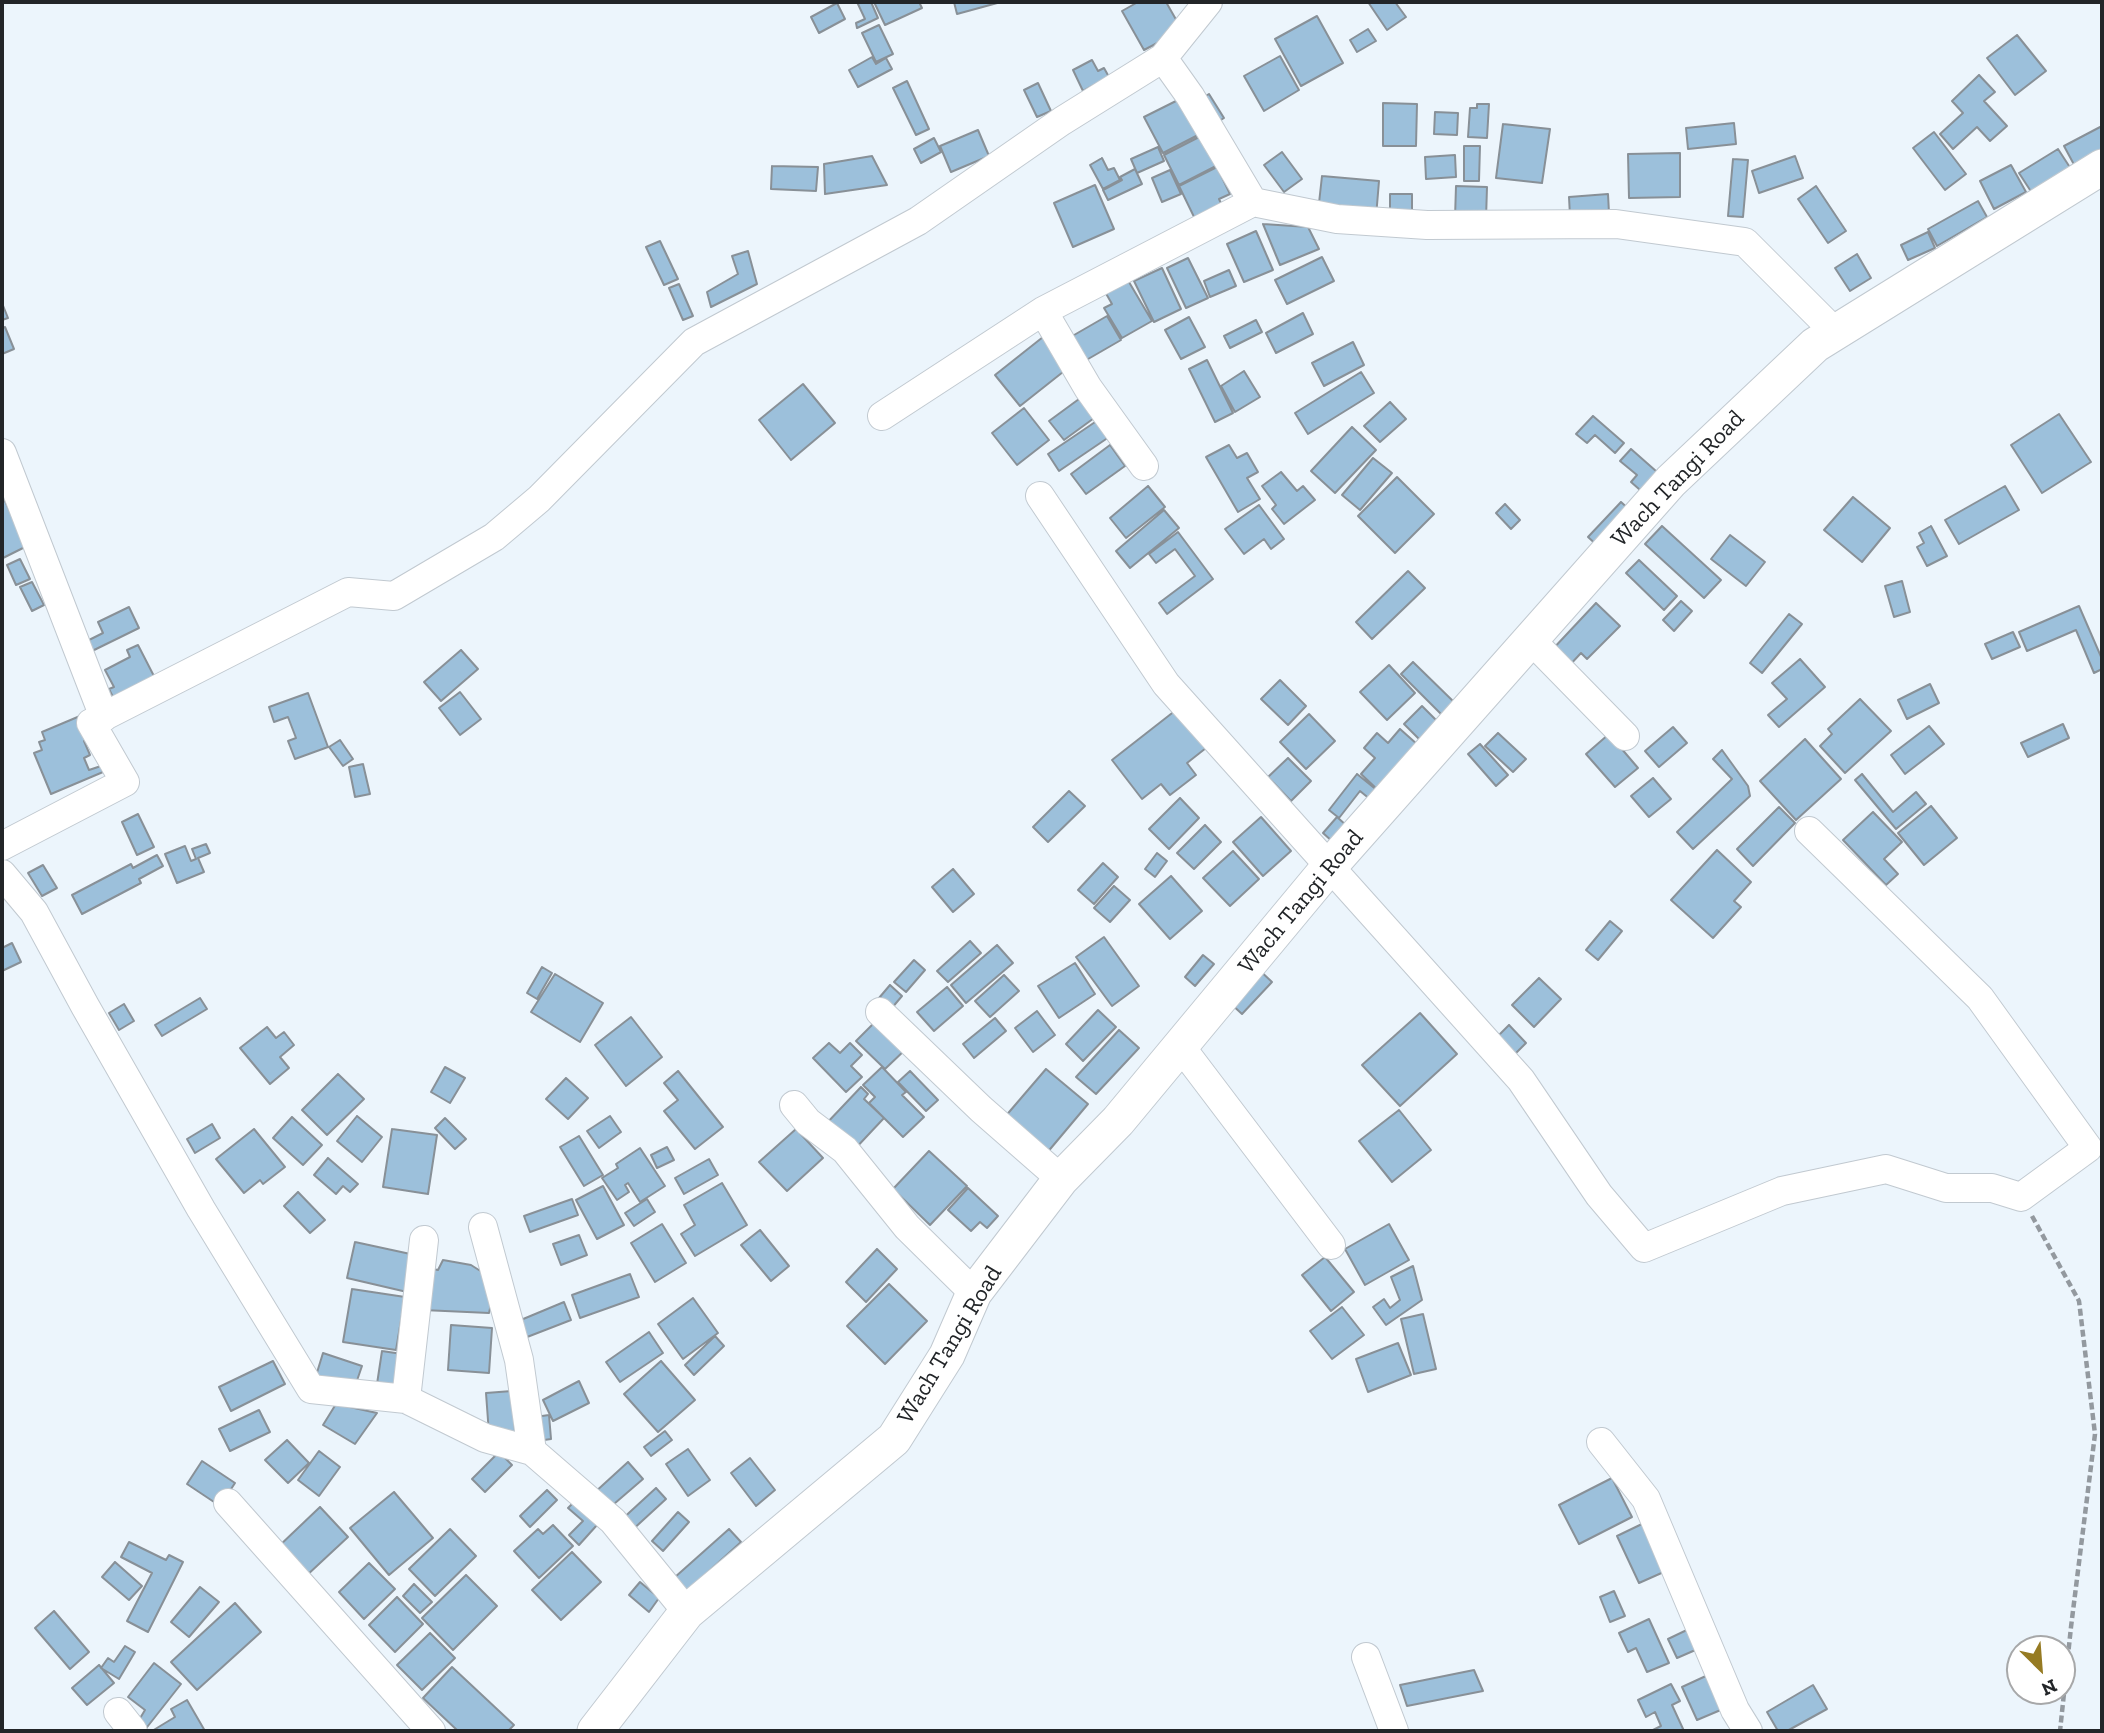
<!DOCTYPE html>
<style>
body{margin:0}
#map{position:relative;width:2104px;height:1733px;overflow:hidden;background:#ecf5fc;font-family:"Zilla Slab",serif}
canvas{display:block}
.frame{position:absolute;inset:0;border:4px solid #222528;pointer-events:none}
.north{position:absolute;left:2006px;top:1635px;width:70px;height:70px;box-sizing:border-box;background:#fff;border:2px solid #a7a8a9;border-radius:50%;rotate:155deg;font-size:19px;font-weight:700;line-height:28px;text-align:center;color:#222528}
.north::after{content:'';display:block;margin:auto;width:24px;height:32px;background:#967b23;clip-path:polygon(50% 0,100% 100%,50% 72%,0 100%)}
</style>
<div id="map">
<canvas width="2104" height="1733"></canvas>
<div class="frame"></div>
<div class="north">N</div>
</div>
<script>
const ctx = document.querySelector('canvas').getContext('2d');
ctx.lineJoin = 'round';
function paint(path, color) { ctx.fillStyle = color; ctx.fill(path, 'evenodd'); }
const poly = rows => new Path2D(rows.map(r => 'M' + r).join(''));
function stroke(path, color, width, dash) { ctx.strokeStyle = color; ctx.lineWidth = width; ctx.lineCap = dash ? 'butt' : 'round'; ctx.setLineDash(dash || []); ctx.stroke(path); }
function drawText(font, color, halo, rows, align = 'center') {
  ctx.font = font + ' "Zilla Slab",serif'; ctx.lineWidth = 5; ctx.setLineDash([]); ctx.textBaseline = 'middle'; ctx.strokeStyle = halo; ctx.fillStyle = color; for (const [text, x, y, turn = 0] of rows) {
    ctx.save(); ctx.translate(x, y); ctx.rotate((+turn || 0) * Math.PI / 180); ctx.textAlign = isNaN(turn) ? turn : align; if (halo) ctx.strokeText(text, 0, 0); ctx.fillText(text, 0, 0); ctx.restore();
  }
}
const building = poly([
 [857,2,871,2,878,18,857,28,856,23,865,19,857,2],
 [874,2,919,2,922,8,885,25,874,2],
 [954,2,1001,2,957,14,954,2],
 [1138,2,1166,2,1182,30,1144,50,1122,11,1138,2],
 [1368,2,1395,2,1406,17,1387,30,1368,2],
 [837,3,845,19,819,33,811,17,837,3],
 [1317,16,1343,63,1301,86,1275,39,1317,16],
 [879,25,893,54,876,62,862,33,879,25],
 [1368,29,1376,41,1357,52,1350,40,1368,29],
 [2017,35,2046,71,2015,95,1987,58,2017,35],
 [1280,56,1299,90,1264,111,1244,76,1280,56],
 [872,57,876,64,886,58,892,69,858,87,849,70,872,57],
 [1092,60,1098,71,1104,68,1109,77,1083,91,1073,70,1092,60],
 [1979,75,1995,92,1984,101,2007,126,1990,141,1977,127,1953,149,1940,134,1963,113,1952,101,1979,75],
 [907,81,929,129,916,135,893,88,907,81],
 [1038,83,1051,111,1037,117,1024,90,1038,83],
 [1209,94,1224,118,1213,125,1197,101,1209,94],
 [1182,98,1200,134,1163,153,1144,117,1182,98],
 [1383,103,1417,104,1416,146,1383,146,1383,103],
 [1477,104,1489,104,1487,138,1468,137,1470,108,1477,108,1477,104],
 [1435,112,1458,113,1457,135,1434,134,1435,112],
 [1734,123,1736,144,1688,149,1686,128,1734,123],
 [1503,124,1550,129,1542,183,1496,178,1503,124],
 [2102,126,2102,159,2078,172,2064,146,2102,126],
 [978,130,989,156,951,172,940,146,978,130],
 [1934,132,1966,174,1945,190,1913,148,1934,132],
 [1201,136,1216,166,1179,185,1164,155,1201,136],
 [934,138,941,152,921,163,914,149,934,138],
 [1464,146,1480,146,1479,181,1464,181,1464,146],
 [1158,147,1164,161,1137,173,1131,159,1158,147],
 [2058,149,2071,169,2032,193,2019,173,2058,149],
 [1282,152,1302,179,1284,192,1264,165,1282,152],
 [1680,153,1680,197,1629,198,1628,154,1680,153],
 [1455,155,1456,177,1426,179,1425,157,1455,155],
 [872,156,887,185,825,194,824,164,872,156],
 [1795,156,1803,178,1759,193,1752,171,1795,156],
 [1102,158,1108,170,1114,168,1120,180,1103,189,1090,165,1102,158],
 [1733,159,1748,160,1743,217,1728,216,1733,159],
 [2011,165,2026,192,1994,209,1980,181,2011,165],
 [772,166,818,167,816,191,771,189,772,166],
 [1217,167,1230,194,1219,199,1224,210,1197,223,1179,186,1217,167],
 [1135,169,1142,184,1108,200,1103,190,1122,180,1120,177,1135,169],
 [1170,170,1181,194,1162,202,1152,178,1170,170],
 [1322,176,1379,181,1376,217,1318,212,1322,176],
 [1095,185,1114,229,1073,247,1054,203,1095,185],
 [1456,186,1487,187,1486,219,1455,218,1456,186],
 [1816,186,1846,231,1828,243,1798,199,1816,186],
 [1390,194,1412,194,1412,215,1390,215,1390,194],
 [1608,194,1609,213,1570,216,1569,197,1608,194],
 [1978,201,1987,217,1937,246,1928,229,1978,201],
 [1263,224,1308,227,1319,249,1280,265,1263,224],
 [1256,231,1273,270,1244,282,1227,244,1256,231],
 [1928,232,1935,248,1908,260,1901,245,1928,232],
 [660,241,678,279,664,285,646,247,660,241],
 [748,251,757,284,711,307,707,292,738,274,732,256,748,251],
 [1857,254,1871,278,1850,291,1835,268,1857,254],
 [1322,257,1334,281,1287,304,1275,280,1322,257],
 [1188,258,1208,298,1186,308,1167,268,1188,258],
 [1162,268,1181,309,1154,322,1134,281,1162,268],
 [1229,270,1236,286,1210,297,1204,281,1229,270],
 [1126,277,1152,321,1122,338,1104,308,1112,304,1104,290,1126,277],
 [679,284,693,316,683,320,669,288,679,284],
 [2,303,8,318,2,320,2,303],
 [1303,313,1313,334,1276,353,1266,333,1303,313],
 [1107,316,1121,340,1076,366,1062,342,1107,316],
 [1189,317,1205,347,1181,359,1165,330,1189,317],
 [1256,320,1262,332,1230,348,1224,336,1256,320],
 [5,327,14,349,2,354,2,328,5,327],
 [1043,337,1068,368,1020,406,995,375,1043,337],
 [1353,342,1364,365,1324,386,1312,363,1353,342],
 [1207,360,1233,413,1215,422,1189,369,1207,360],
 [1244,371,1260,397,1235,412,1221,386,1244,371],
 [1361,372,1374,393,1308,434,1295,413,1361,372],
 [803,384,835,423,791,460,759,420,803,384],
 [1079,399,1101,413,1064,440,1049,421,1079,399],
 [1390,402,1406,419,1380,442,1364,426,1390,402],
 [1024,408,1049,440,1017,465,992,433,1024,408],
 [2059,414,2091,462,2042,493,2011,445,2059,414],
 [1593,416,1624,443,1615,453,1595,435,1587,443,1576,434,1593,416],
 [1101,418,1112,435,1059,471,1048,454,1101,418],
 [1352,427,1376,450,1335,493,1311,471,1352,427],
 [1110,445,1125,466,1086,494,1071,474,1110,445],
 [1229,445,1237,458,1247,453,1258,472,1247,478,1260,499,1238,512,1206,457,1229,445],
 [1631,449,1665,479,1648,497,1631,482,1637,475,1620,461,1631,449],
 [1373,458,1392,473,1360,510,1342,495,1373,458],
 [1281,472,1297,491,1303,486,1315,500,1284,524,1272,509,1276,505,1262,486,1281,472],
 [1397,477,1434,514,1395,553,1358,516,1397,477],
 [1148,486,1165,507,1126,538,1110,518,1148,486],
 [2005,486,2019,510,1959,544,1945,520,2005,486],
 [3,497,27,546,3,558,2,498,3,497],
 [1853,497,1890,528,1862,562,1824,530,1853,497],
 [1621,502,1632,512,1599,547,1588,537,1621,502],
 [1505,504,1520,520,1511,529,1496,513,1505,504],
 [1259,505,1284,539,1271,549,1264,539,1244,554,1225,529,1259,505],
 [1164,510,1179,528,1130,568,1116,551,1164,510],
 [1662,526,1721,580,1704,598,1645,544,1662,526],
 [1931,526,1947,556,1927,566,1917,547,1924,543,1919,533,1931,526],
 [1178,532,1213,579,1167,614,1159,603,1195,576,1175,549,1156,563,1149,554,1178,532],
 [1730,535,1765,562,1746,586,1711,559,1730,535],
 [20,559,30,579,16,585,7,565,20,559],
 [1639,560,1677,596,1664,610,1626,573,1639,560],
 [1408,571,1425,588,1372,639,1356,622,1408,571],
 [1902,581,1910,612,1894,617,1885,586,1902,581],
 [32,582,44,605,32,611,20,587,32,582],
 [1681,601,1692,611,1674,631,1663,620,1681,601],
 [1596,603,1620,626,1587,659,1581,653,1568,667,1551,651,1596,603],
 [2079,606,2102,659,2102,669,2094,673,2076,630,2027,651,2019,632,2079,606],
 [129,607,139,628,88,653,83,643,103,633,98,622,129,607],
 [1789,614,1802,624,1762,673,1750,663,1789,614],
 [2013,632,2020,647,1992,659,1985,644,2013,632],
 [138,645,157,682,116,703,109,689,114,687,105,670,130,657,127,650,138,645],
 [461,650,478,669,441,701,424,682,461,650],
 [1800,659,1825,687,1779,727,1768,715,1787,699,1772,683,1800,659],
 [1413,662,1456,704,1443,716,1401,674,1413,662],
 [1389,665,1415,693,1387,720,1360,692,1389,665],
 [1280,680,1306,706,1288,725,1261,699,1280,680],
 [1930,684,1939,703,1907,719,1898,700,1930,684],
 [460,692,481,719,460,735,439,708,460,692],
 [308,693,328,747,295,759,288,741,296,738,288,717,274,722,269,707,308,693],
 [1860,699,1891,731,1845,773,1820,746,1832,734,1828,729,1860,699],
 [1422,706,1440,724,1422,742,1404,724,1422,706],
 [1176,710,1206,748,1187,763,1196,775,1170,795,1161,784,1142,799,1112,760,1176,710],
 [1309,714,1335,741,1306,769,1280,742,1309,714],
 [80,716,90,739,84,741,90,755,84,758,89,770,101,766,103,772,51,794,34,753,42,750,39,742,45,740,42,732,80,716],
 [2063,724,2069,738,2028,757,2021,743,2063,724],
 [1929,726,1944,744,1905,774,1891,755,1929,726],
 [1673,727,1687,743,1659,767,1645,751,1673,727],
 [1400,729,1418,745,1378,790,1361,774,1375,758,1364,748,1377,733,1388,743,1400,729],
 [1498,733,1526,759,1513,772,1485,746,1498,733],
 [1609,734,1638,768,1615,787,1586,754,1609,734],
 [1805,739,1841,779,1796,820,1760,781,1805,739],
 [340,740,353,759,343,766,329,747,340,740],
 [1480,744,1508,775,1496,786,1468,754,1480,744],
 [1722,750,1748,786,1750,796,1693,849,1677,832,1732,779,1713,759,1722,750],
 [1288,758,1311,781,1291,801,1268,777,1288,758],
 [363,764,370,794,355,797,349,767,363,764],
 [1357,774,1378,791,1371,800,1360,791,1339,818,1329,810,1357,774],
 [1862,774,1893,812,1916,792,1926,804,1896,829,1855,780,1862,774],
 [1653,778,1671,799,1649,817,1631,796,1653,778],
 [1069,791,1085,806,1048,842,1033,827,1069,791],
 [1180,798,1199,818,1169,849,1149,829,1180,798],
 [1931,806,1957,838,1924,865,1898,833,1931,806],
 [1779,807,1795,823,1753,866,1737,849,1779,807],
 [1873,812,1902,842,1884,859,1898,874,1886,885,1843,840,1873,812],
 [138,814,154,847,137,855,122,822,138,814],
 [1261,817,1291,851,1263,876,1233,842,1261,817],
 [1337,817,1347,826,1333,842,1323,833,1337,817],
 [1205,825,1221,842,1194,869,1177,853,1205,825],
 [206,844,210,853,198,858,204,872,177,883,165,854,185,846,191,861,196,859,192,849,206,844],
 [1717,850,1751,882,1734,901,1741,907,1713,938,1671,900,1717,850],
 [1233,851,1259,879,1230,906,1203,878,1233,851],
 [1157,853,1167,861,1155,877,1145,869,1157,853],
 [157,855,163,866,139,879,141,883,82,914,72,895,131,864,133,868,157,855],
 [1103,863,1118,877,1094,904,1078,890,1103,863],
 [43,865,57,888,42,896,28,873,43,865],
 [953,869,974,894,953,912,932,887,953,869],
 [1171,876,1202,911,1170,939,1139,904,1171,876],
 [1114,886,1130,900,1110,922,1094,908,1114,886],
 [1610,921,1622,931,1598,960,1586,950,1610,921],
 [1104,937,1139,986,1112,1006,1076,957,1104,937],
 [970,941,981,953,948,982,937,971,970,941],
 [12,943,21,962,2,971,2,948,12,943],
 [997,945,1013,963,966,1003,951,985,997,945],
 [1203,955,1214,964,1195,986,1185,977,1203,955],
 [914,960,925,970,906,992,894,982,914,960],
 [1075,963,1095,994,1059,1018,1038,986,1075,963],
 [1255,966,1272,982,1242,1014,1229,1002,1255,966],
 [542,967,552,973,537,999,527,993,542,967],
 [555,974,603,1003,580,1042,531,1012,555,974],
 [1004,975,1019,991,990,1017,975,1001,1004,975],
 [1539,978,1561,999,1534,1027,1512,1005,1539,978],
 [890,985,902,996,891,1009,879,998,890,985],
 [947,987,963,1006,934,1031,917,1012,947,987],
 [200,998,207,1009,162,1036,155,1025,200,998],
 [124,1004,134,1021,119,1030,109,1013,124,1004],
 [1098,1010,1116,1027,1083,1061,1066,1044,1098,1010],
 [1037,1011,1055,1035,1033,1052,1015,1028,1037,1011],
 [1420,1013,1457,1054,1400,1106,1362,1065,1420,1013],
 [631,1017,662,1057,626,1086,595,1045,631,1017],
 [995,1018,1006,1031,974,1058,963,1044,995,1018],
 [878,1019,907,1048,885,1069,856,1041,878,1019],
 [1509,1025,1526,1043,1513,1056,1496,1038,1509,1025],
 [267,1027,276,1038,284,1032,294,1045,280,1057,289,1068,270,1084,240,1048,267,1027],
 [1119,1030,1139,1048,1096,1094,1076,1077,1119,1030],
 [829,1043,840,1053,850,1043,862,1055,851,1066,862,1077,846,1092,813,1058,829,1043],
 [445,1067,465,1078,450,1103,431,1092,445,1067],
 [882,1067,906,1092,902,1095,924,1117,903,1137,869,1103,875,1097,863,1085,882,1067],
 [1046,1069,1088,1104,1046,1154,1004,1118,1046,1069],
 [678,1071,723,1127,695,1149,664,1111,678,1100,664,1083,678,1071],
 [910,1071,938,1100,926,1111,898,1082,910,1071],
 [338,1074,364,1099,327,1135,302,1110,338,1074],
 [566,1078,588,1098,568,1119,546,1099,566,1078],
 [861,1087,868,1094,864,1099,884,1118,853,1151,825,1125,861,1087],
 [1399,1110,1431,1150,1392,1182,1359,1141,1399,1110],
 [357,1116,382,1137,362,1162,337,1141,357,1116],
 [610,1116,621,1132,599,1148,587,1131,610,1116],
 [292,1117,322,1145,303,1165,273,1138,292,1117],
 [445,1118,466,1139,455,1149,435,1128,445,1118],
 [212,1124,220,1138,195,1153,187,1139,212,1124],
 [254,1129,285,1167,263,1184,260,1180,244,1193,216,1159,254,1129],
 [392,1129,437,1135,428,1194,383,1187,392,1129],
 [796,1129,823,1158,787,1191,759,1162,796,1129],
 [579,1136,603,1175,584,1186,560,1147,579,1136],
 [667,1147,674,1160,657,1168,651,1155,667,1147],
 [640,1148,665,1186,640,1202,628,1183,625,1185,629,1192,617,1200,602,1178,618,1168,616,1164,640,1148],
 [929,1151,967,1186,930,1225,893,1189,929,1151],
 [328,1158,358,1184,350,1192,343,1186,336,1194,314,1175,328,1158],
 [709,1159,718,1175,684,1194,675,1178,709,1159],
 [722,1183,747,1225,695,1256,681,1234,695,1225,684,1205,722,1183],
 [603,1186,624,1225,597,1239,576,1200,603,1186],
 [968,1188,998,1216,987,1228,980,1222,971,1231,948,1210,968,1188],
 [298,1192,325,1220,310,1233,284,1206,298,1192],
 [572,1199,578,1215,530,1232,524,1216,572,1199],
 [647,1199,655,1212,634,1226,625,1213,647,1199],
 [662,1224,686,1263,655,1282,631,1243,662,1224],
 [1389,1224,1409,1260,1365,1285,1345,1249,1389,1224],
 [760,1230,789,1266,771,1281,741,1245,760,1230],
 [579,1235,587,1255,561,1265,553,1244,579,1235],
 [355,1242,415,1255,407,1292,347,1278,355,1242],
 [877,1249,897,1269,866,1302,846,1282,877,1249],
 [1325,1257,1354,1292,1331,1311,1302,1275,1325,1257],
 [443,1260,471,1265,482,1272,491,1304,489,1313,423,1310,427,1268,438,1270,443,1260],
 [1413,1266,1422,1300,1386,1325,1373,1307,1384,1299,1390,1308,1400,1300,1391,1277,1413,1266],
 [630,1274,639,1297,580,1318,572,1295,630,1274],
 [889,1284,927,1321,885,1364,847,1326,889,1284],
 [352,1289,405,1297,396,1350,343,1342,352,1289],
 [693,1298,718,1333,683,1359,658,1324,693,1298],
 [564,1302,571,1320,522,1339,516,1322,564,1302],
 [1342,1307,1364,1335,1332,1359,1310,1331,1342,1307],
 [1423,1314,1436,1369,1414,1374,1401,1319,1423,1314],
 [451,1325,492,1328,489,1373,448,1370,451,1325],
 [649,1332,663,1353,620,1382,606,1362,649,1332],
 [715,1336,724,1346,694,1375,685,1365,715,1336],
 [1398,1343,1411,1375,1368,1392,1356,1359,1398,1343],
 [382,1351,402,1354,398,1387,377,1384,382,1351],
 [323,1353,362,1366,353,1392,315,1379,323,1353],
 [273,1361,285,1384,231,1411,219,1387,273,1361],
 [661,1361,695,1400,658,1432,624,1394,661,1361],
 [579,1381,589,1403,553,1421,543,1400,579,1381],
 [512,1391,515,1432,489,1434,486,1393,512,1391],
 [336,1404,377,1413,355,1444,323,1425,336,1404],
 [259,1410,270,1432,230,1451,219,1429,259,1410],
 [549,1415,551,1439,537,1441,535,1417,549,1415],
 [665,1431,672,1440,651,1456,644,1447,665,1431],
 [287,1440,309,1463,288,1483,265,1460,287,1440],
 [688,1449,710,1480,688,1496,666,1464,688,1449],
 [319,1451,340,1467,319,1496,298,1480,319,1451],
 [499,1452,512,1465,485,1492,472,1479,499,1452],
 [750,1458,775,1490,756,1506,731,1473,750,1458],
 [202,1461,235,1483,220,1506,187,1484,202,1461],
 [628,1462,643,1479,607,1510,593,1494,628,1462],
 [1612,1478,1632,1517,1579,1544,1559,1505,1612,1478],
 [656,1488,666,1499,629,1533,619,1522,656,1488],
 [547,1490,557,1500,530,1527,520,1516,547,1490],
 [394,1492,433,1538,389,1575,350,1528,394,1492],
 [574,1502,597,1525,579,1545,569,1535,583,1521,568,1508,574,1502],
 [320,1507,348,1537,305,1577,277,1548,320,1507],
 [678,1512,689,1522,663,1551,652,1541,678,1512],
 [1644,1523,1666,1571,1639,1583,1617,1536,1644,1523],
 [553,1525,573,1546,539,1578,514,1551,538,1529,543,1534,553,1525],
 [450,1529,476,1556,435,1596,409,1569,450,1529],
 [729,1529,741,1542,686,1592,674,1578,729,1529],
 [129,1542,166,1560,169,1555,183,1562,148,1632,127,1621,152,1573,121,1557,129,1542],
 [572,1552,601,1582,561,1620,532,1590,572,1552],
 [115,1562,142,1586,129,1600,102,1577,115,1562],
 [369,1563,395,1589,364,1619,339,1592,369,1563],
 [466,1575,497,1606,453,1650,422,1618,466,1575],
 [640,1582,659,1598,649,1612,629,1595,640,1582],
 [414,1584,432,1602,420,1613,403,1596,414,1584],
 [200,1587,219,1602,189,1637,171,1622,200,1587],
 [1614,1591,1625,1616,1610,1622,1600,1597,1614,1591],
 [397,1597,423,1624,395,1652,369,1625,397,1597],
 [235,1603,261,1632,197,1690,171,1662,235,1603],
 [54,1611,89,1652,70,1669,35,1628,54,1611],
 [1649,1619,1669,1663,1647,1672,1636,1648,1628,1652,1619,1633,1649,1619],
 [1691,1628,1700,1648,1677,1658,1668,1639,1691,1628],
 [430,1633,455,1658,422,1690,397,1665,430,1633],
 [125,1646,135,1652,119,1679,101,1668,108,1658,114,1662,125,1646],
 [154,1663,181,1684,144,1731,136,1725,145,1710,128,1697,154,1663],
 [99,1665,114,1683,87,1705,72,1688,99,1665],
 [452,1667,514,1725,508,1731,458,1731,423,1698,452,1667],
 [1474,1670,1483,1691,1407,1706,1400,1685,1474,1670],
 [1708,1675,1723,1709,1697,1720,1682,1687,1708,1675],
 [1671,1684,1680,1701,1672,1705,1684,1731,1651,1731,1661,1726,1655,1712,1646,1717,1638,1700,1671,1684],
 [1813,1685,1827,1709,1787,1731,1778,1731,1767,1712,1813,1685],
 [187,1700,205,1731,152,1731,175,1717,171,1709,187,1700]
]);
paint(building, '#9cc0db');
stroke(building, '#889097', 2);
const minor = poly([
 [1163,58,1208,2],
 [1043,311,1088,388,1144,466],
 [882,416,1043,311,1253,202],
 [2,453,104,717],
 [1040,496,1166,684,1521,1080,1599,1195,1644,1248,1782,1191,1886,1169,1946,1188,1992,1188,2021,1197,2088,1148,1980,998,1809,831],
 [1530,639,1625,736],
 [2,846,125,782,91,723,348,592,394,596,494,537,539,499,694,342,918,221,1062,121,1163,58,1190,96,1253,202,1337,219,1427,225,1616,224,1745,242,1835,332],
 [2,874,34,912,85,1006,201,1209,311,1389,406,1399,485,1438,532,1451,613,1521,687,1612],
 [880,1012,981,1109,1061,1179],
 [1181,1047,1331,1245],
 [794,1105,808,1122,845,1150,907,1227,974,1293],
 [483,1227,519,1360,532,1451],
 [406,1399,424,1240],
 [1601,1442,1646,1499,1735,1710,1748,1731],
 [228,1503,431,1731],
 [1366,1657,1394,1731],
 [118,1712,133,1731]
]);
const major = poly([
 [595,1731,687,1612,894,1439,947,1355,974,1293,1061,1179,1118,1121,1329,867,1671,481,1815,345,2102,167]
]);
stroke(minor, '#c1c9d0', 30);
stroke(major, '#c1c9d0', 37);
stroke(poly([
 [2032,1216,2079,1301,2095,1434,2071,1627,2060,1731]
]), '#93999f', 4.5, [7, 3.5]);
stroke(minor, '#fff', 28);
stroke(major, '#fff', 35);
drawText('24px', '#222528', '#fff', [
 ["Wach Tangi Road",1678,479,-46],
 ["Wach Tangi Road",1301,902,-50],
 ["Wach Tangi Road",950,1345,-59]
]);
</script>
